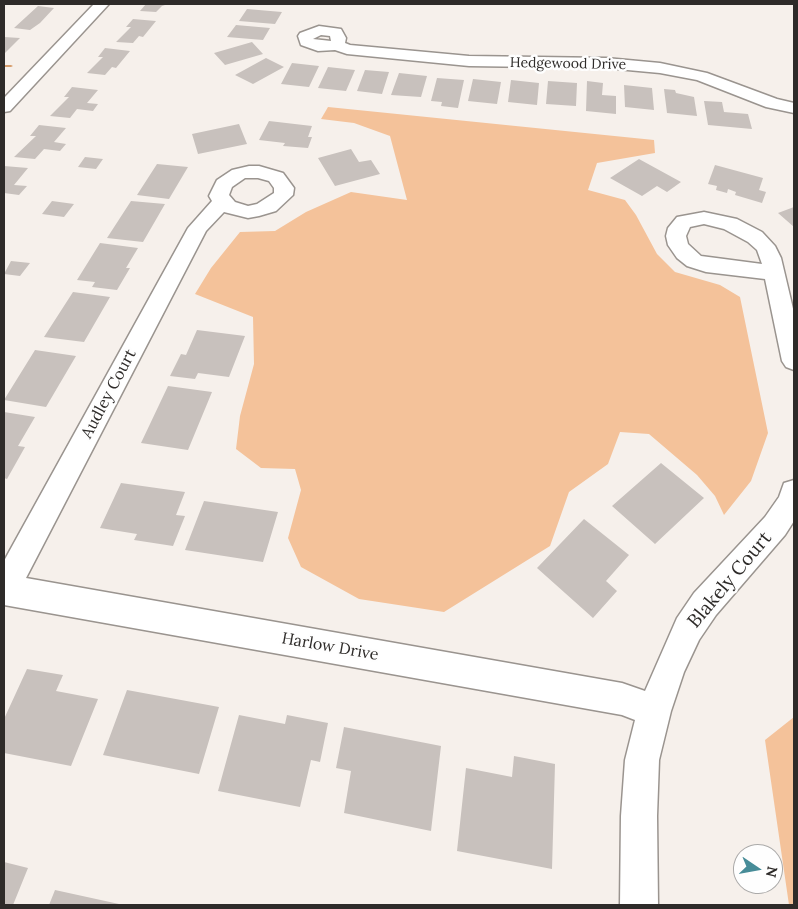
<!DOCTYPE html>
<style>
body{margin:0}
#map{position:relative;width:798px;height:909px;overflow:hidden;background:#f6f0eb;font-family:Lora,serif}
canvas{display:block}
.frame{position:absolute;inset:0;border:5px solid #2e2b29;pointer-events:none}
.north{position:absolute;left:733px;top:844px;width:50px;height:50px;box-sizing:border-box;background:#fefefe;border:1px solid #abaaa9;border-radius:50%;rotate:102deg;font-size:14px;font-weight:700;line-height:20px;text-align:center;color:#2e2b29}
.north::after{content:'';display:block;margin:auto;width:18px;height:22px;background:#478c98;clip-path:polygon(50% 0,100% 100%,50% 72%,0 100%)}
</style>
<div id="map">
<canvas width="798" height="909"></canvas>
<div class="frame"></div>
<div class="north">N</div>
</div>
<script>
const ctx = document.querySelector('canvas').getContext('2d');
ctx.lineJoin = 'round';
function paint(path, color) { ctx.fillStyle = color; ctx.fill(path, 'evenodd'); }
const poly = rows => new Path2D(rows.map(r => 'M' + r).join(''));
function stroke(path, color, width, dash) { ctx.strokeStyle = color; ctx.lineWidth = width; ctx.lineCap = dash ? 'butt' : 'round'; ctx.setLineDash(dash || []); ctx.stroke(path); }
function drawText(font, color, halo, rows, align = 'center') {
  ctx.font = font + ' Lora,serif'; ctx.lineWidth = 5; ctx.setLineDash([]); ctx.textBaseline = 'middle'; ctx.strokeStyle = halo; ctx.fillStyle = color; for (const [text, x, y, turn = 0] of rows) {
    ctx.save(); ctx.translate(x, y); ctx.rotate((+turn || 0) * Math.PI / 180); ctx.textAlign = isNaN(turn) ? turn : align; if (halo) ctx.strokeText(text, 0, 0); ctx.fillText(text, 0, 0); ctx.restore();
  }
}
paint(poly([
 [328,107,654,140,655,153,597,163,588,190,625,200,636,215,657,254,675,272,720,285,740,297,768,433,751,481,724,515,715,496,697,475,649,434,620,432,608,464,569,492,550,546,444,612,359,599,301,567,288,538,301,490,295,469,261,468,236,449,240,416,254,364,253,317,195,294,211,268,240,232,275,231,306,212,351,192,407,200,390,136,354,123,321,119],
 [794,717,794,905,789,905,765,740]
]), '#f4c29a');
paint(poly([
 [4,65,11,65,13,66,11,67,4,67,4,65]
]), '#d79e6e');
paint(poly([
 [146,4,168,4,162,6,156,12,140,11],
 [38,6,54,8,40,23,30,30,14,28],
 [247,9,282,12,275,24,239,21],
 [133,19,156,21,143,37,139,36,133,43,116,42,131,27,126,27],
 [236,25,270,28,263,40,227,37],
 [4,37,20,38,4,54],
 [252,42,263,54,225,65,214,53],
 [105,48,130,51,116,68,112,67,105,75,87,73,103,57,98,57],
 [266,58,284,67,253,84,235,75],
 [292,63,319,66,309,87,281,84],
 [328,67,355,70,346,91,318,88],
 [365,70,389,72,382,94,357,91],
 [399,73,427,76,421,97,391,95],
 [437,78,464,80,458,108,441,106,442,102,431,101],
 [473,79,501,82,497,104,468,101],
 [511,80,539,83,537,105,508,102],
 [548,81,577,83,576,106,546,104],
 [587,81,603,83,602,95,616,96,616,114,586,111],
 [624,85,652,88,654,110,625,107],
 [72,87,98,90,87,103,98,104,93,111,77,109,70,118,50,116,69,97,64,97],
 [664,89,675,90,676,93,694,97,697,116,667,113],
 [704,101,722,102,724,112,748,114,752,129,708,125],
 [269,121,312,126,308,137,312,137,308,148,283,146,285,143,259,140],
 [239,124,247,144,198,154,192,134],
 [39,125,66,128,54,142,66,144,60,151,44,149,35,159,14,157,36,136,30,136],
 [351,149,359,162,371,160,380,174,335,186,318,158],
 [85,157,103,159,96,169,78,167],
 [639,159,681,182,667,192,657,186,642,196,610,178],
 [157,164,188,167,169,199,137,195],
 [715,165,763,178,759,190,766,192,762,203,735,195,736,192,728,189,727,193,716,190,717,186,708,184],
 [4,166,28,168,14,185,27,186,19,195,4,193],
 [52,201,74,204,64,217,42,214],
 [131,201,165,204,143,242,107,238],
 [794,207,794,227,778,213],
 [100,243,138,248,126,268,130,268,117,290,92,287,95,282,77,280],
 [11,261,30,263,20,276,4,274],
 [73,292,110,297,84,342,44,337],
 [197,330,245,336,229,377,198,373,195,379,170,376,181,354,186,355],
 [35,350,76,356,46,407,4,400],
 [168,386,212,392,188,450,141,443],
 [4,412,35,417,18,446,25,447,7,479,4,478],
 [661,463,704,498,655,544,612,506],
 [121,483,185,492,176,515,185,516,173,546,134,540,137,534,100,528],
 [204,501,278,512,263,562,185,550],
 [584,519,629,555,606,581,617,591,593,618,537,568],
 [27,669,63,675,56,691,98,699,71,766,4,753,4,719],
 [127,690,219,707,199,774,103,755],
 [239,715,285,724,287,715,328,723,320,762,311,760,300,807,218,791],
 [344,727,441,746,431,831,344,813,351,771,336,768],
 [514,756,555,764,552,869,457,851,466,768,512,777],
 [4,862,28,868,13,905,4,905],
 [55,890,119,904,119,905,49,905]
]), '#c8c1bd');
const minor = poly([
 [94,4,109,4,10,111,4,112,4,98,94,4],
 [319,26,341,29,346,38,345,43,350,45,469,56,606,58,660,63,707,73,777,99,794,103,794,113,766,107,697,80,660,73,606,68,469,66,347,54,335,50,318,51,301,45,298,36,300,33,319,26],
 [321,35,330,36,331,41,313,39,321,35],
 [249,166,259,166,283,173,294,188,293,195,276,211,259,216,248,218,224,212,206,231,26,578,622,683,645,691,677,618,694,593,765,517,779,497,784,483,794,480,794,521,785,535,716,615,699,640,684,672,671,711,659,760,657,816,658,905,620,905,621,816,625,760,635,720,622,715,4,605,4,561,188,228,212,201,209,196,217,180,232,170,249,166],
 [245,178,258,178,269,181,274,188,274,193,257,204,248,206,235,202,229,195,232,187,245,178],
 [704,212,737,219,762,232,775,246,781,258,794,313,794,370,786,367,782,361,765,279,706,272,687,266,677,258,668,245,666,236,668,228,677,217,704,212],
 [704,224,724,229,748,242,757,250,762,264,701,256,688,244,686,236,690,227,704,224]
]);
stroke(minor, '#9a948f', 3);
paint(minor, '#fff');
drawText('14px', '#2e2b29', '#fefefe', [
 ["Hedgewood Drive",568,64,1]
]);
drawText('16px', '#2e2b29', '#fefefe', [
 ["Audley Court",109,394,-62],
 ["Harlow Drive",330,647,10]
]);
drawText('19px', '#2e2b29', '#fefefe', [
 ["Blakely Court",730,580,-50]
]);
</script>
